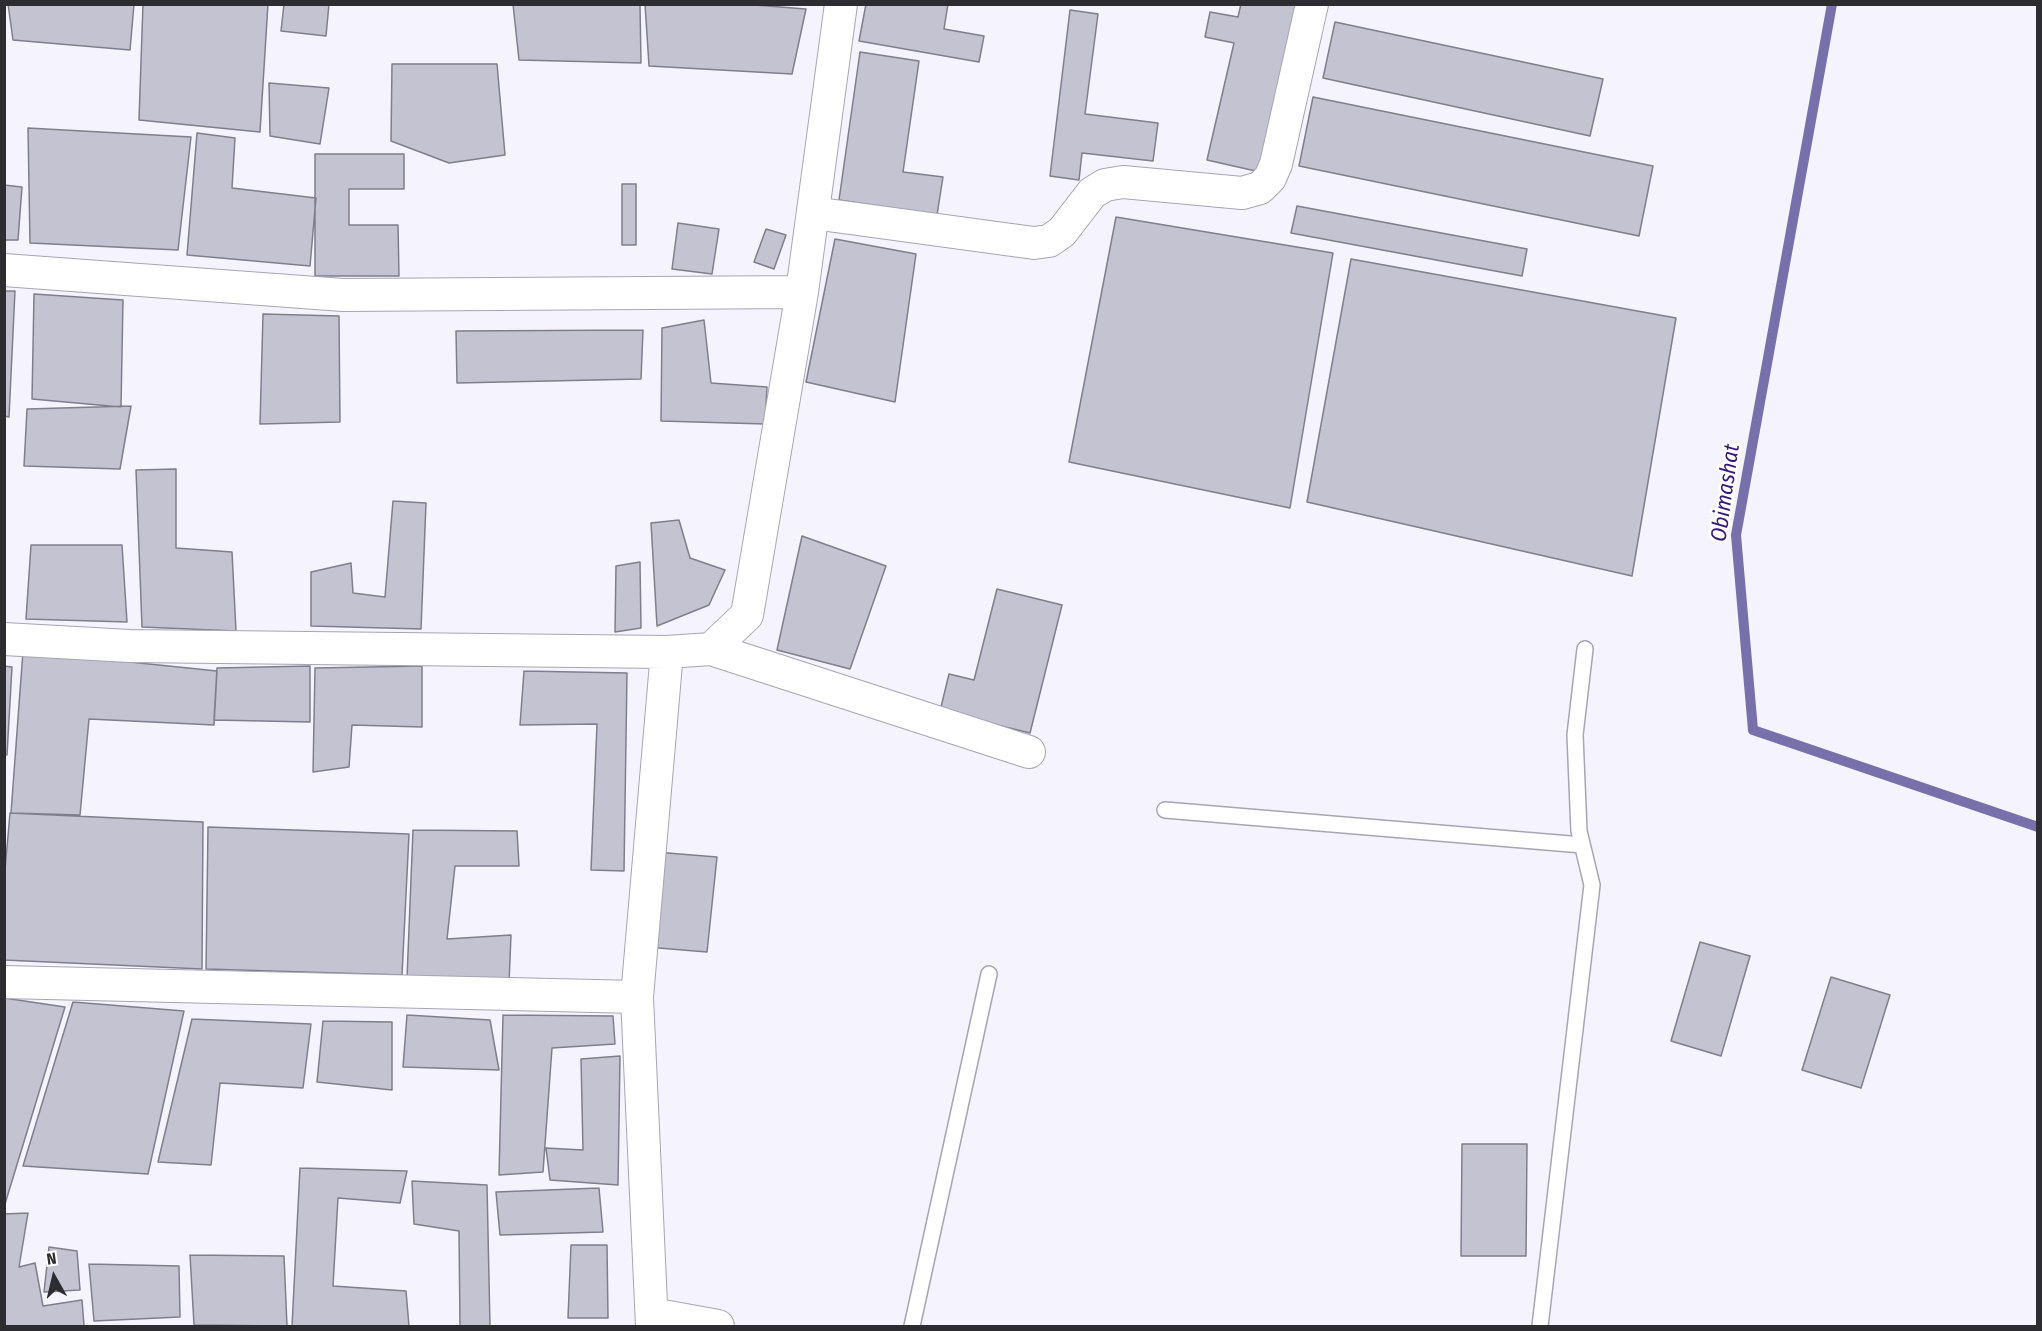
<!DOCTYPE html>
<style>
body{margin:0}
#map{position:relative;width:2042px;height:1331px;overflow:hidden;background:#f5f4fe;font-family:"Fira Sans Condensed",sans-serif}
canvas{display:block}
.frame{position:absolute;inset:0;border:6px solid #2c2c31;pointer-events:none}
.north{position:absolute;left:24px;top:1247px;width:60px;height:60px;-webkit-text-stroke:4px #fff;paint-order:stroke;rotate:352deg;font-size:16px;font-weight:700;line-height:24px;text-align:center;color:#2c2c31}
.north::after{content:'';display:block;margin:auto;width:21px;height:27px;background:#2c2c31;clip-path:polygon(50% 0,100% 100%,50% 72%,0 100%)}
</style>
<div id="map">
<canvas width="2042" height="1331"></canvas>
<div class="frame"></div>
<div class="north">N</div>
</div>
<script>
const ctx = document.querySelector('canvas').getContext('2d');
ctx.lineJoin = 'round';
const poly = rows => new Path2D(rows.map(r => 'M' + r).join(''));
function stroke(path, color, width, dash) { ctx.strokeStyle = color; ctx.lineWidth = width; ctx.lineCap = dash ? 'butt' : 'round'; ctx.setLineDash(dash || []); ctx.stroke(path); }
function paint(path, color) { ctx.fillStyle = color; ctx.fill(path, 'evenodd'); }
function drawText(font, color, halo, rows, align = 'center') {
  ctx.font = font + ' "Fira Sans Condensed",sans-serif'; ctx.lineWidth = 5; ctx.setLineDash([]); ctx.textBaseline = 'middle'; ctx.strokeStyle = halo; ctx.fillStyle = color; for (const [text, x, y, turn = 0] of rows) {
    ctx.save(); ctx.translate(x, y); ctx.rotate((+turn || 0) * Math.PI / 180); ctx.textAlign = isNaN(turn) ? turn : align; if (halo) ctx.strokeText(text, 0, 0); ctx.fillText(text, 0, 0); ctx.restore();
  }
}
stroke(poly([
 [1832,4,1736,535,1753,730,2038,827]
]), '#7770ab', 10);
const building = poly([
 [8,4,134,4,130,50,13,40,8,4],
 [143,4,268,4,260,132,139,120,143,4],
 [284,4,329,4,326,36,281,31,284,4],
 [513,4,640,5,641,63,519,60,513,4],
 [645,4,742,4,806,9,792,74,649,66,645,4],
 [866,4,948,4,944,29,984,36,979,62,859,41,866,4],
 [1241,4,1299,4,1260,172,1207,160,1234,43,1205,37,1210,12,1238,17,1241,4],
 [1070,10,1098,14,1085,114,1158,123,1153,161,1082,153,1079,180,1050,176,1070,10],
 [1335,22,1603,79,1590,136,1323,78,1335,22],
 [860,52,919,61,903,172,943,177,937,215,839,200,860,52],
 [392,64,497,64,505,155,449,163,391,141,392,64],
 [269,83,329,88,320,144,270,136,269,83],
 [1313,97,1653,166,1639,236,1299,166,1313,97],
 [28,128,191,137,178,250,30,243,28,128],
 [197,133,235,138,232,188,316,198,310,266,187,255,197,133],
 [315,154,404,154,404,189,349,189,349,225,398,225,399,276,315,276,315,154],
 [622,184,636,184,636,245,622,245,622,184],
 [4,185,22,187,18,240,4,240,4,185],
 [1297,206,1527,249,1522,276,1291,233,1297,206],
 [1116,217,1333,253,1290,508,1069,462,1116,217],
 [678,223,719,229,712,274,672,269,678,223],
 [766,229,786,235,774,269,754,262,766,229],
 [835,239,916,254,895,402,806,382,835,239],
 [1351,259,1676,318,1632,576,1307,502,1351,259],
 [4,291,15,291,9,417,4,416,4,291],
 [34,294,123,300,121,407,32,399,34,294],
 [263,314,339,316,340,422,260,424,263,314],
 [704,320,711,383,767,387,765,424,661,421,662,328,704,320],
 [643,330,641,379,457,383,456,331,643,330],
 [131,406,120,469,24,466,27,409,131,406],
 [176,469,176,548,232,552,236,631,142,627,136,470,176,469],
 [393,501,426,503,421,629,311,626,311,572,351,563,353,593,385,597,393,501],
 [679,520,690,558,725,570,709,605,657,626,651,523,679,520],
 [802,536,886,566,850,669,777,650,802,536],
 [31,545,122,545,127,622,26,619,31,545],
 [640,562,641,628,615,632,616,566,640,562],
 [997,589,1062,605,1030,733,940,711,949,674,974,680,997,589],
 [23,651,217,671,214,725,89,719,80,815,11,813,23,651],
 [4,666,12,667,7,755,4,755,4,666],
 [310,666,310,722,214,720,217,668,310,666],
 [422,666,422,727,352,725,349,767,313,772,315,668,422,666],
 [524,671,627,673,624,871,591,870,597,724,520,725,524,671],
 [10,813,203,822,202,969,4,960,4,881,10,813],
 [208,827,409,834,402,975,206,969,208,827],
 [413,830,517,831,519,866,455,866,447,939,511,935,509,984,407,978,413,830],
 [655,852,717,857,707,952,646,947,655,852],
 [1700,942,1750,956,1721,1056,1671,1041,1700,942],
 [1831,977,1890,995,1861,1088,1802,1070,1831,977],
 [4,998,65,1007,5,1204,4,1204,4,998],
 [73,1002,184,1011,148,1174,23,1166,73,1002],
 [407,1015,490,1020,499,1070,403,1067,407,1015],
 [503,1015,613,1016,615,1044,552,1048,543,1172,499,1175,503,1015],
 [192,1019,311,1024,303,1088,220,1083,211,1165,158,1162,192,1019],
 [323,1021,392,1022,392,1090,317,1082,323,1021],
 [620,1056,618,1185,550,1180,546,1148,583,1150,581,1059,620,1056],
 [1462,1144,1527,1144,1526,1256,1461,1256,1462,1144],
 [300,1168,407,1171,400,1203,338,1198,333,1286,406,1291,409,1326,292,1326,300,1168],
 [412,1181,487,1185,490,1326,460,1326,459,1231,414,1224,412,1181],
 [599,1188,603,1232,500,1235,496,1192,599,1188],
 [28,1213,19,1267,35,1263,43,1306,82,1300,84,1326,4,1326,4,1214,28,1213],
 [571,1245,607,1245,608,1318,568,1318,571,1245],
 [49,1247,77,1251,80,1290,44,1292,49,1247],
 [190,1255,284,1256,287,1326,194,1325,190,1255],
 [89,1264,179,1266,180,1317,94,1321,89,1264]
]);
paint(building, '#c4c3d2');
stroke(building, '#7f7e8c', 1.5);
const service = poly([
 [1165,810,1582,845],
 [912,1326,989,974],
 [1540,1326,1592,885,1579,831,1575,735,1585,649]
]);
const minor = poly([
 [813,213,1034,243,1049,241,1062,232,1092,193,1105,185,1123,182,1242,193,1260,188,1270,178,1276,164,1312,4],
 [4,270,343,295,802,292],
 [4,639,130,646,667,652,711,649,747,615,802,292,841,4],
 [711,649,1029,752],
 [4,982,637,997],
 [652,1314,718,1326],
 [652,1326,637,997,667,652]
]);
stroke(service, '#a6a5b4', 18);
stroke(minor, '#a6a5b4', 34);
stroke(service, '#fff', 15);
stroke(minor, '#fff', 32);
drawText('italic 22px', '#351878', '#fff', [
 ["Obimashat",1726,493,-82]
]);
</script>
